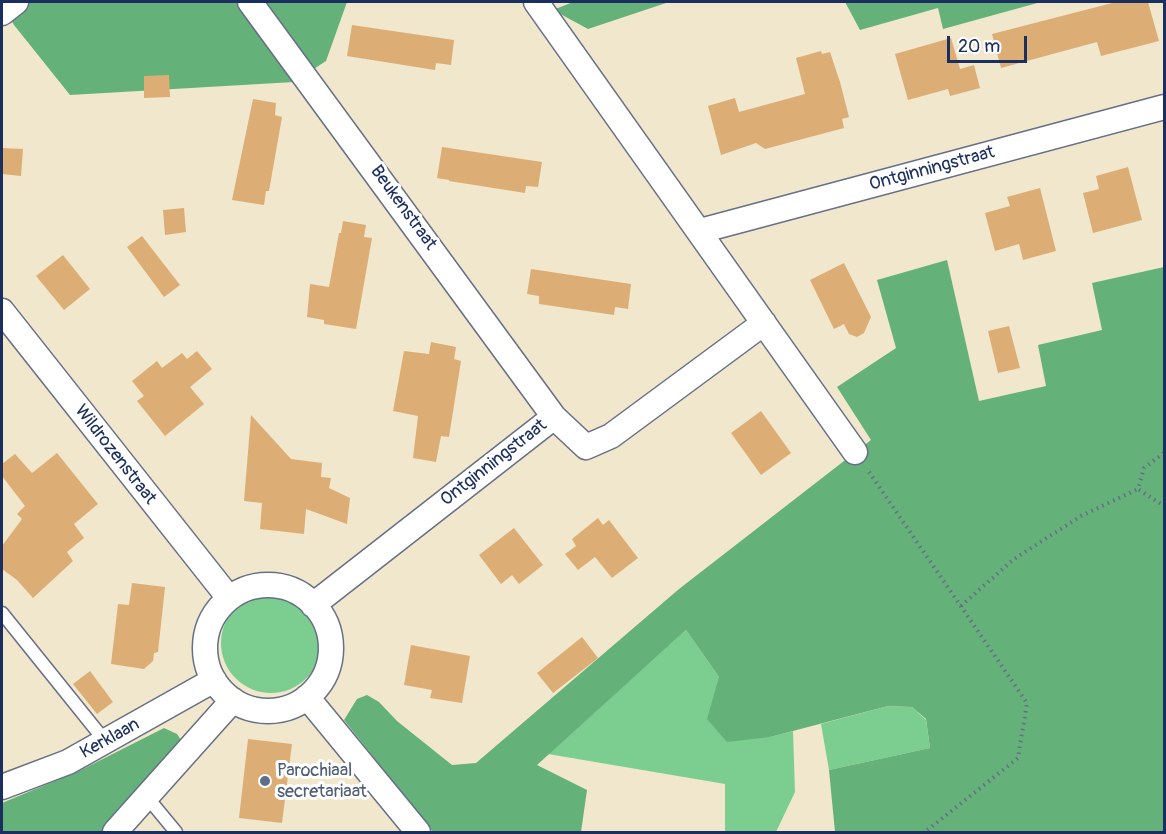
<!DOCTYPE html>
<style>
body{margin:0}
#map{position:relative;width:1166px;height:834px;overflow:hidden;background:#f1e7cd;font-family:Pangolin,sans-serif}
canvas{display:block}
.frame{position:absolute;inset:0;border:3px solid #1b2f5e;pointer-events:none}
.scale{position:absolute;left:947px;top:36px;width:80px;height:27px;box-sizing:border-box;border:3px solid #1b2f5e;border-top:0;padding-left:8px;font-size:18px;line-height:21px;white-space:nowrap;color:#1b2f5e;-webkit-text-stroke:4px #fff;paint-order:stroke}
</style>
<div id="map">
<canvas width="1166" height="834"></canvas>
<div class="frame"></div>
<div class="scale">20 m</div>
</div>
<script>
const ctx = document.querySelector('canvas').getContext('2d');
ctx.lineJoin = 'round';
function paint(path, color) { ctx.fillStyle = color; ctx.fill(path, 'evenodd'); }
const poly = rows => new Path2D(rows.map(r => 'M' + r).join(''));
function stroke(path, color, width, dash) { ctx.strokeStyle = color; ctx.lineWidth = width; ctx.lineCap = dash ? 'butt' : 'round'; ctx.setLineDash(dash || []); ctx.stroke(path); }
function drawText(font, color, halo, rows, align = 'center') {
  ctx.font = font + ' Pangolin,sans-serif'; ctx.lineWidth = 6; ctx.setLineDash([]); ctx.textBaseline = 'middle'; ctx.strokeStyle = halo; ctx.fillStyle = color; for (const [text, x, y, turn = 0] of rows) {
    ctx.save(); ctx.translate(x, y); ctx.rotate((+turn || 0) * Math.PI / 180); ctx.textAlign = isNaN(turn) ? turn : align; if (halo) ctx.strokeText(text, 0, 0); ctx.fillText(text, 0, 0); ctx.restore();
  }
}
paint(poly([
 '221 643a50 50 0 1 1 100 0a50 50 0 1 1-100 0Z',
 [686,630,719,677,770,737,793,731,795,792,776,832,725,832,725,784,548,754],
 [888,706,912,707,926,720,930,748,829,770,821,724]
]), '#7cce90');
paint(poly([
 [2,2,347,2,326,61,294,82,70,95,14,25,2,5],
 [573,2,669,2,588,29,553,10],
 [845,2,1041,2,943,29,938,8,860,30],
 [947,260,979,401,1046,386,1038,345,1102,330,1092,283,1164,267,1164,832,835,832,829,770,930,748,926,719,912,707,888,706,770,737,727,742,707,719,719,677,686,630,537,765,587,790,581,832,433,832,344,720,357,699,367,695,379,702,397,721,452,765,476,763,679,589,871,440,837,387,896,348,877,280],
 [164,728,177,734,183,743,110,832,2,832,2,803,81,770]
]), '#65b17a');
paint(poly([
 [1116,2,1148,2,1159,41,1101,56,1097,42,1001,68,992,34],
 [352,25,454,40,451,65,436,63,435,70,347,56],
 [951,38,960,69,974,65,980,88,950,96,948,89,908,100,895,54],
 [821,51,822,54,830,52,840,82,849,117,842,119,844,128,765,149,756,143,721,155,708,106,735,98,739,112,805,94,796,58],
 [169,75,170,97,144,98,144,76],
 [253,99,276,103,275,115,282,117,269,191,266,191,264,205,232,200],
 [442,147,542,162,538,187,526,186,525,193,449,181,449,180,437,178],
 [2,148,23,149,21,176,2,174],
 [1128,167,1142,220,1093,233,1083,193,1099,189,1096,176],
 [1040,188,1056,251,1023,260,1019,244,995,251,985,213,1010,206,1007,197],
 [184,208,186,232,165,235,163,210],
 [343,221,366,225,364,237,372,238,356,329,324,324,324,320,307,317,310,284,329,287,339,233,341,233],
 [142,236,180,285,164,297,127,247],
 [63,255,90,289,64,310,36,276],
 [844,263,871,317,864,333,857,337,849,334,844,324,834,329,810,280],
 [531,269,631,284,628,309,615,307,614,315,539,304,539,296,527,294],
 [1009,326,1020,368,998,373,988,331],
 [431,342,456,347,454,359,461,361,449,437,441,436,436,462,413,458,418,416,393,411,404,351,429,354],
 [197,351,212,369,190,387,204,404,165,436,137,401,144,396,132,381,157,361,162,368,182,353,187,359],
 [761,411,791,453,761,475,731,433],
 [251,415,291,459,322,463,321,477,331,478,329,488,350,498,347,524,306,509,304,534,260,529,262,503,244,501],
 [57,453,98,504,74,524,84,538,67,552,73,561,33,598,17,580,2,569,2,546,22,519,17,514,25,506,2,476,2,464,15,454,32,473],
 [598,518,603,525,609,520,638,558,612,578,595,557,578,570,565,554,576,546,572,539],
 [514,528,543,565,519,584,512,575,501,584,479,555],
 [132,583,165,587,158,652,154,653,153,661,144,669,111,664,118,604,129,605],
 [582,637,598,658,553,693,537,673],
 [411,645,470,656,462,703,430,698,432,690,404,685],
 [90,671,113,702,97,714,73,684],
 [248,739,292,744,282,823,239,818]
]), '#dcae75');
const lane = poly([
 [2,613,105,741],
 [147,797,176,832]
]);
const street = poly([
 [250,2,554,417,586,447,611,436,764,323],
 [536,2,855,452],
 [2,13,16,2],
 [700,231,1164,107],
 [2,311,229,598],
 '205 648a63 63 0 1 1 126 0a63 63 0 1 1-126 0Z',
 [313,605,554,417],
 [307,697,418,832],
 [2,787,68,762,214,680],
 [115,832,233,700]
]);
stroke(lane, '#666f85', 15);
stroke(street, '#666f85', 27);
stroke(poly([
 [1164,453,1144,468,1138,489,1164,506],
 [869,472,1027,703,1018,758,925,832],
 [961,606,1014,559,1081,516,1138,489]
]), '#666f85', 4, [1.5, 4.5]);
stroke(lane, '#fff', 12);
stroke(street, '#fff', 24);
for (const [x, y, r, color] of [
 [265,781,6,"#5c6f8a"]
]) { const dot = new Path2D(); dot.arc(x, y, r, 0, 2 * Math.PI); ctx.fillStyle = color; ctx.fill(dot); stroke(dot, '#fff', 2); }
drawText('18px', '#1b2f5e', '#fff', [
 ["Ontginningstraat",932,169,-15],
 ["Beukenstraat",403,208,54],
 ["Wildrozenstraat",115,455,52],
 ["Ontginningstraat",494,463,-38],
 ["Kerklaan",110,739,-29]
]);
drawText('18px', '#4e5e75', '#fff', [
 ["Parochiaal",277,771],
 ["secretariaat",277,792]
], 'left');
</script>
